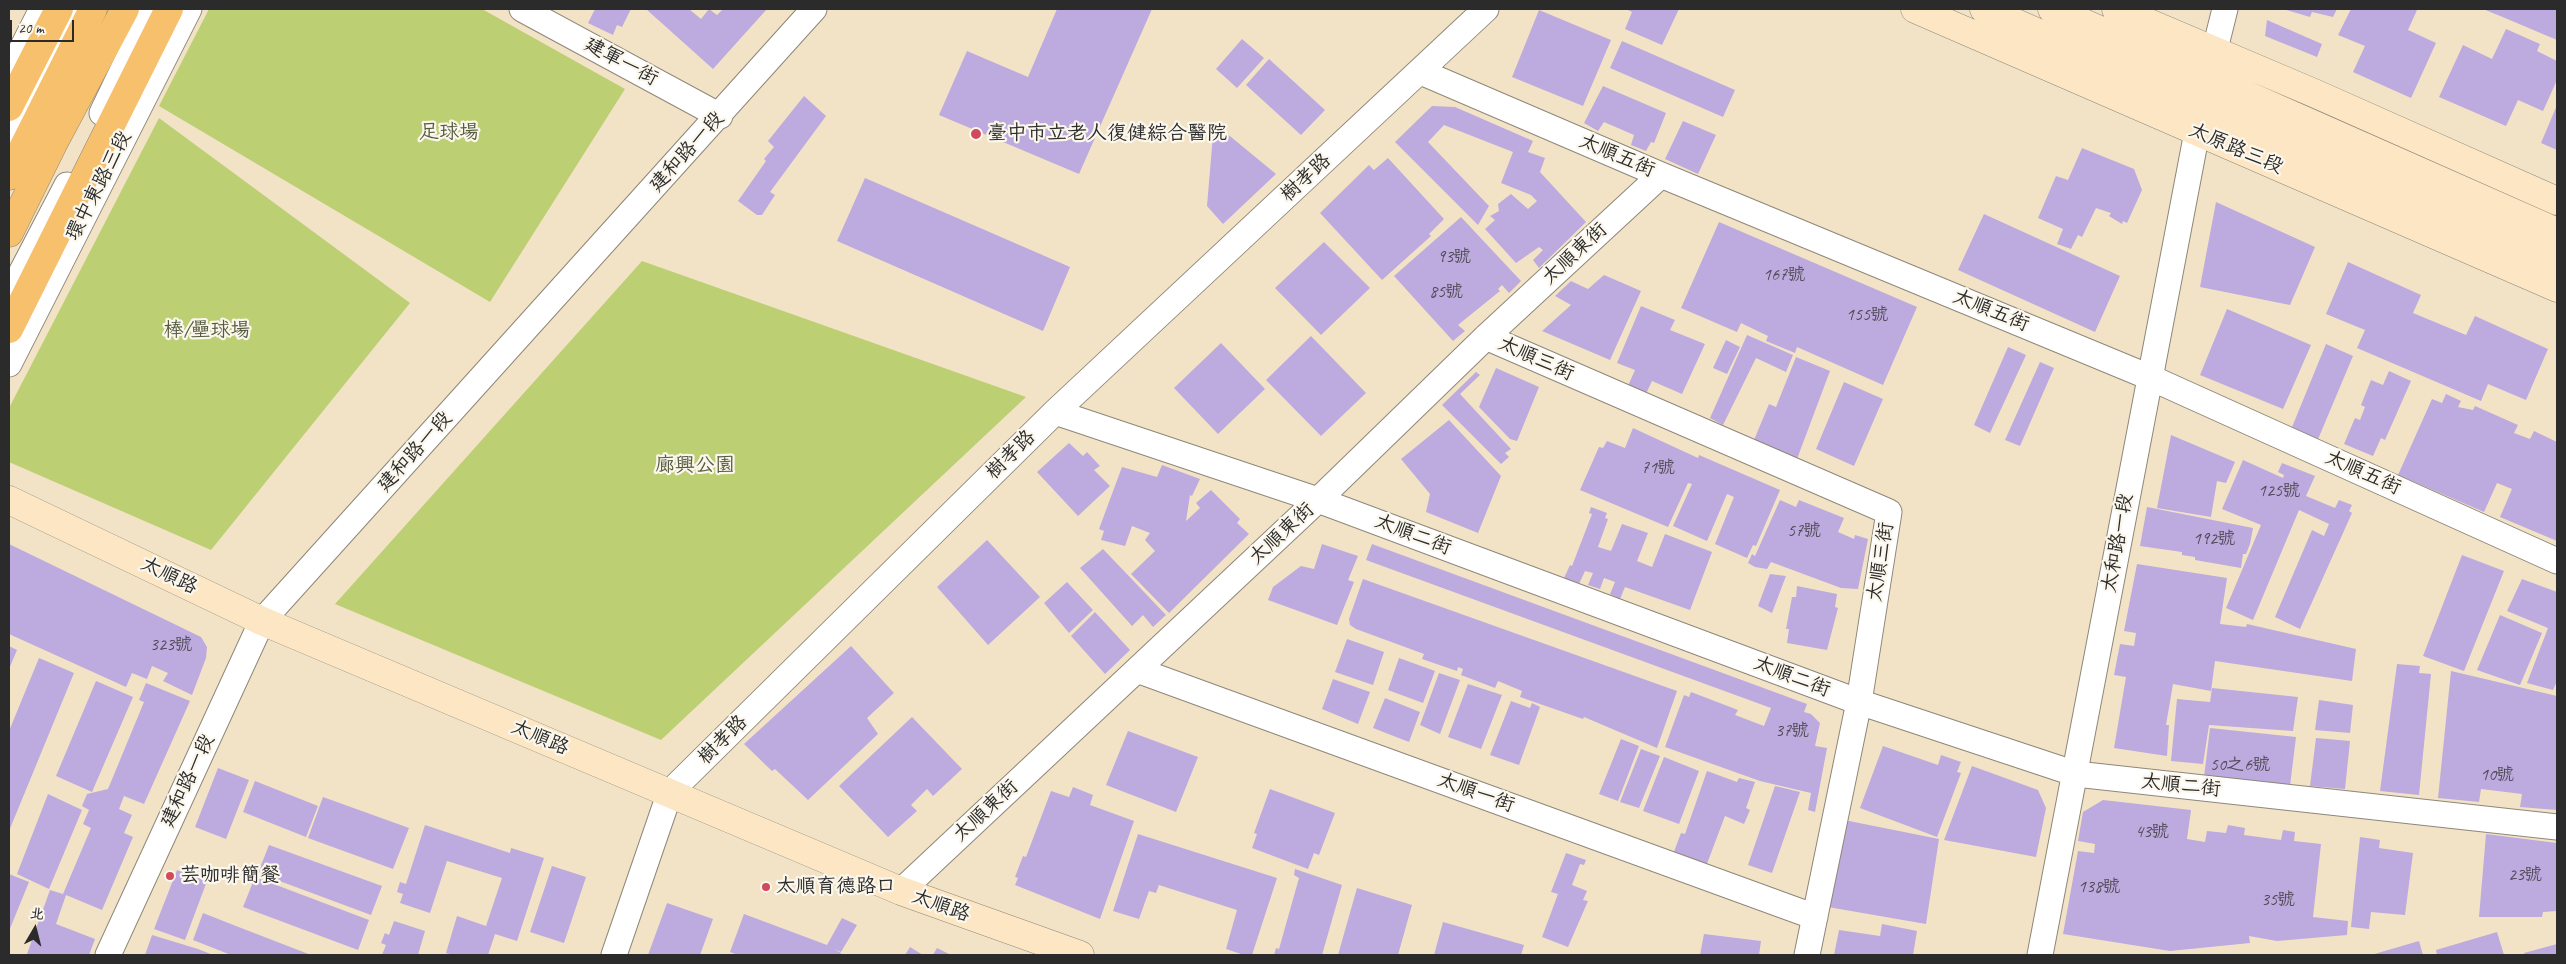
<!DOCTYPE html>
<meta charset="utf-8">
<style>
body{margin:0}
#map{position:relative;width:2566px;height:964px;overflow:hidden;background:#f2e3c7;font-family:Caveat,"LXGW WenKai TC",sans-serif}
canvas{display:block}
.frame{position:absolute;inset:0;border:10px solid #2b2b2b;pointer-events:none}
.north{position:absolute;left:10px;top:904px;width:50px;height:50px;-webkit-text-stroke:4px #fbf7ec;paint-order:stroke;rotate:8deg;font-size:14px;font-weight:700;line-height:20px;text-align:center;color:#2b2b2b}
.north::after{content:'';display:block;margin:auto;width:18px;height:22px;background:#2b2b2b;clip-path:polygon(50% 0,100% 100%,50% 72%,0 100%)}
.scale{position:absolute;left:10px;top:20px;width:64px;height:22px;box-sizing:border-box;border:2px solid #2b2b2b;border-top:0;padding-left:6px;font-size:15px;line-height:18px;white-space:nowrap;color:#2b2b2b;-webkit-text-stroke:4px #fbf7ec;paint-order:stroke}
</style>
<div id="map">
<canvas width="2566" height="964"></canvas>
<div class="frame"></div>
<div class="north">北</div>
<div class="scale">20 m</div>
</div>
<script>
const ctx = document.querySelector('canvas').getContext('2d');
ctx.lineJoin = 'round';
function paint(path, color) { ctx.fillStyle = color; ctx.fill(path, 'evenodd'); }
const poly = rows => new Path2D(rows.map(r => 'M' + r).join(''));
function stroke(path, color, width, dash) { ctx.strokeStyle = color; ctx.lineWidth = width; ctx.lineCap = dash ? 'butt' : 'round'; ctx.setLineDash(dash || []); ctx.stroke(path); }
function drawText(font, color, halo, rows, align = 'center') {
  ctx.font = font + ' Caveat,"LXGW WenKai TC",sans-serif'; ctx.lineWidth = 4.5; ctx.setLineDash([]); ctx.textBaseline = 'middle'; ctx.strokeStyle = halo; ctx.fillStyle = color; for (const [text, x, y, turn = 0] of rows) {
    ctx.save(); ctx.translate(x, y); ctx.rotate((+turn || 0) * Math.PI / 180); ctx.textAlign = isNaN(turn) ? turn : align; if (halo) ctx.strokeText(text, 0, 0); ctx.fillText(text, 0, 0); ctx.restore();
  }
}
paint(poly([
 [209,9,482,9,625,89,490,302,159,106],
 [159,118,410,303,211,550,9,462,9,408],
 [642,261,1026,397,661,740,335,604]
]), '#bccf72');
paint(poly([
 [595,9,631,9,622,27,617,25,613,35,588,23],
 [646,9,689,9,701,19,709,9,717,15,723,9,767,9,713,69],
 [1057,9,1152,9,1079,174,939,115,967,51,1028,77],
 [1626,9,1679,9,1662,45,1625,29,1632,12],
 [2283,9,2337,9,2333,17,2312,12,2310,17],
 [2351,9,2417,10,2408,30,2436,43,2411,98,2353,72,2365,46,2338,35],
 [2483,9,2557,9,2557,40,2505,18],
 [1539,10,1611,40,1583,106,1512,77],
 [2267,20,2322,44,2317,57,2265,36],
 [2506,29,2540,44,2537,51,2557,61,2557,80,2543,111,2518,100,2506,126,2439,97,2463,45,2492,59],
 [1242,39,1264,58,1237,88,1216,69],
 [1622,41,1735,90,1723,117,1610,68],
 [1269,59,1325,110,1301,135,1246,85],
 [1603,86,1666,113,1654,143,1651,142,1646,151,1631,145,1634,135,1604,122,1598,131,1584,123],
 [804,96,826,116,770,192,775,195,762,215,757,215,738,201,766,161,764,159,774,147,768,141],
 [2557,105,2557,150,2541,143],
 [1432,106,1455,107,1533,141,1528,152,1545,158,1540,172,1586,222,1539,268,1533,260,1543,250,1539,247,1516,263,1485,229,1495,220,1490,216,1499,211,1498,204,1511,194,1528,209,1537,201,1531,195,1501,183,1513,152,1444,125,1428,142,1489,206,1478,225,1395,142],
 [1683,121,1716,135,1698,174,1665,159],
 [1214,123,1276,174,1223,224,1207,206],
 [2082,148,2134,169,2142,190,2127,223,2123,221,2122,224,2109,216,2111,213,2096,208,2082,237,2078,235,2071,249,2057,244,2063,229,2038,218,2056,176,2068,180],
 [1388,158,1444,219,1429,234,1431,236,1382,280,1320,213,1369,165,1374,170],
 [865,178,1070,267,1043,331,837,241],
 [2216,202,2315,247,2290,305,2200,287],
 [1984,214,2120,276,2095,332,1958,270],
 [1461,217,1521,281,1509,293,1502,285,1498,289,1500,291,1458,325,1465,331,1453,341,1394,276],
 [1719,222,1917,307,1883,385,1797,347,1795,353,1766,341,1768,336,1741,323,1737,332,1681,308],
 [1324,242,1370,288,1321,335,1275,288],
 [2348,262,2421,295,2413,313,2466,335,2475,316,2548,349,2526,400,2488,384,2481,401,2357,348,2365,330,2326,314],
 [1604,275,1641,291,1610,360,1542,331,1571,305,1555,296,1571,281,1588,289],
 [1641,306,1675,320,1670,330,1705,344,1682,394,1652,381,1645,396,1627,388,1635,370,1617,363],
 [2227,309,2311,345,2283,409,2200,375],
 [1747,335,1793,355,1786,372,1756,358,1723,425,1710,418],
 [1311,336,1366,393,1321,436,1266,380],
 [1726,340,1740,347,1727,374,1713,368],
 [1221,343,1265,389,1218,434,1174,388],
 [2326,344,2353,356,2316,444,2290,432],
 [2008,347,2026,355,1990,433,1974,425],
 [1796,357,1830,371,1797,459,1754,440,1769,404,1776,407],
 [2040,362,2054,368,2020,446,2005,440],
 [1496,368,1539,387,1517,441,1510,439,1479,407],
 [2389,371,2411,381,2385,440,2381,438,2373,456,2344,444,2355,418,2360,420,2365,407,2361,405,2371,380,2383,385],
 [1476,372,1480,375,1460,394,1511,449,1505,453,1509,457,1501,464,1442,405],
 [1844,382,1883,399,1854,466,1816,449],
 [2446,394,2461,401,2458,407,2473,410,2475,406,2518,425,2514,433,2530,439,2534,431,2557,442,2557,541,2500,517,2512,489,2497,483,2484,512,2398,475,2432,399,2442,403],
 [1449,420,1501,476,1478,533,1426,512,1430,494,1401,459],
 [1633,428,1698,458,1699,455,1780,490,1756,546,1753,545,1747,558,1715,544,1734,497,1727,494,1707,541,1673,526,1692,484,1688,483,1668,527,1580,490,1599,447,1603,448,1607,441,1625,448],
 [2171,435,2235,462,2226,483,2217,481,2211,517,2157,508],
 [1069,443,1083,456,1087,452,1100,466,1094,470,1110,486,1078,516,1037,472],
 [2243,460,2283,478,2284,475,2278,472,2282,463,2315,476,2306,496,2335,508,2339,500,2352,505,2349,511,2352,513,2300,629,2275,617,2312,530,2324,536,2329,524,2299,510,2253,620,2226,608,2261,525,2222,509],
 [1162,465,1200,479,1192,496,1190,495,1186,521,1200,508,1196,503,1211,490,1240,519,1237,523,1249,534,1169,613,1131,574,1155,551,1145,540,1150,533,1132,526,1125,546,1101,540,1104,531,1099,529,1122,467,1157,477],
 [1780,500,1796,507,1799,500,1844,518,1838,532,1854,539,1855,535,1868,539,1858,589,1841,588,1771,562,1767,569,1755,567,1748,563,1752,554,1755,556],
 [1591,507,1607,513,1605,518,1608,519,1598,547,1611,551,1622,524,1648,533,1637,561,1652,567,1665,534,1712,552,1690,610,1625,587,1620,599,1610,594,1615,582,1604,578,1600,589,1588,585,1593,573,1585,571,1579,584,1564,578,1570,565,1572,566,1592,514,1589,513],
 [2147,507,2253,528,2250,544,2246,554,2243,554,2241,568,2195,560,2195,557,2182,555,2182,552,2140,546],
 [987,540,1040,597,988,645,937,587],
 [9,544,201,637,207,647,206,658,192,695,163,681,168,673,152,666,147,679,132,673,126,687,9,634],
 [1322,544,1358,556,1348,580,1354,582,1337,625,1268,600,1273,587,1301,566,1314,569],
 [1372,544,1807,704,1804,712,1811,714,1820,723,1815,746,1827,748,1815,812,1808,810,1811,793,1760,781,1665,747,1684,695,1689,697,1691,692,1738,710,1735,715,1764,726,1771,708,1366,560],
 [1103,549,1166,615,1153,627,1143,615,1132,626,1080,568],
 [2462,555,2504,571,2464,671,2423,656],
 [2137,564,2227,578,2220,624,2246,627,2247,624,2356,649,2352,681,2215,661,2211,691,2173,684,2166,725,2169,725,2167,756,2114,748,2126,677,2114,675,2120,644,2134,646,2136,633,2124,631],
 [1770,574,1786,576,1772,613,1758,606],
 [1363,579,1677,691,1657,748,1584,717,1583,719,1520,697,1522,691,1498,681,1495,688,1461,675,1463,669,1458,667,1457,671,1422,659,1424,654,1356,629,1350,625,1349,619],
 [2522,579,2557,592,2557,681,2553,690,2527,683,2548,628,2507,611],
 [1067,582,1093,610,1069,633,1044,603],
 [1797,586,1837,594,1835,607,1838,608,1827,650,1787,643,1789,629,1786,629,1792,597,1796,597],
 [1095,612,1130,650,1105,674,1071,636],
 [2500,615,2542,633,2520,685,2477,670],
 [1347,639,1384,652,1373,685,1335,672],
 [9,646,17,650,9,669],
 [851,646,894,693,867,718,878,734,808,800,775,769,772,771,744,744],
 [39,658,74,673,9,831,9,731],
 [1399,658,1435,671,1423,703,1388,690],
 [2397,664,2420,666,2419,673,2431,674,2419,795,2380,791],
 [2451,671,2557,696,2557,810,2520,807,2522,794,2481,789,2479,802,2438,798],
 [1439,673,1460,680,1440,734,1420,725],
 [1333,679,1370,692,1358,724,1322,709],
 [96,681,133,697,92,792,56,776],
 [146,683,190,701,144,804,124,796,119,809,132,815,124,833,133,837,102,910,66,895,56,924,95,939,89,955,27,954,50,890,63,894,91,828,83,824,89,810,82,806,87,794,108,789,144,702,139,700],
 [1468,684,1502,695,1481,749,1448,737],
 [2212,688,2298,697,2293,731,2209,725,2203,764,2171,761,2177,699,2210,702],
 [1385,698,1420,712,1409,742,1373,728],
 [2319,700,2353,705,2350,733,2315,730],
 [1511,701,1530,708,1532,703,1540,707,1519,765,1490,755],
 [912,717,962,769,933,796,927,789,911,805,917,811,888,837,839,786],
 [2210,728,2296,737,2290,786,2204,777],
 [1128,731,1198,757,1176,812,1106,785],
 [2316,738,2350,741,2345,789,2310,786],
 [1621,739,1639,746,1618,801,1599,794],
 [1883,746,1938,765,1941,755,1961,762,1957,772,1961,773,1937,837,1860,808],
 [1641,749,1660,756,1639,808,1620,802],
 [1664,757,1699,771,1679,824,1643,811],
 [1972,766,2038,790,2046,808,2036,857,1944,840],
 [218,768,249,780,226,839,195,827],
 [1707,771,1737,782,1739,778,1755,782,1746,808,1750,810,1744,824,1725,816,1705,869,1672,857,1681,833,1685,834],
 [255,781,318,806,306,837,243,812],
 [1775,786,1800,792,1772,873,1748,865],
 [1073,787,1093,795,1090,805,1134,821,1100,919,1015,885,1018,878,1015,877,1023,856,1026,857,1051,791,1069,797],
 [1270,789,1335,813,1319,855,1314,853,1308,869,1252,848,1257,834,1254,833],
 [48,794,82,810,49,889,17,874],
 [323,797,409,828,393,869,308,838],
 [2103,800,2191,810,2187,839,2205,842,2207,831,2226,833,2228,825,2245,828,2244,835,2281,840,2283,830,2295,832,2294,841,2321,844,2313,917,2348,921,2347,935,2277,941,2249,936,2250,943,2170,951,2063,934,2078,851,2094,853,2095,844,2078,841,2083,812],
 [1844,820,1939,839,1926,924,1828,907],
 [425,825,510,853,511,848,544,858,517,941,495,934,488,955,453,955,446,953,457,916,486,926,502,878,447,861,430,913,400,903,403,894,397,892,400,882,406,884],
 [1138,834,1277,878,1252,955,1244,955,1226,949,1237,910,1159,885,1156,893,1149,891,1139,919,1113,911],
 [2486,834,2557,843,2557,911,2543,912,2542,917,2479,917],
 [2360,837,2380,840,2379,848,2413,853,2405,915,2371,912,2369,929,2351,927],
 [269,845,382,886,371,915,258,873],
 [1566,853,1586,860,1584,865,1580,864,1572,885,1587,891,1583,900,1588,901,1568,947,1542,937,1558,894,1551,892],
 [552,866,586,877,564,943,530,932],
 [1295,869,1342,885,1322,955,1274,955,1276,948,1279,949,1299,878,1294,875],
 [177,870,207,881,185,940,154,929],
 [9,874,29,882,9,931],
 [255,877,369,920,358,950,243,907],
 [1357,888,1412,905,1398,955,1338,955],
 [667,903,713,919,700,955,648,955],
 [203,913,236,926,311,955,231,955,193,940],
 [744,914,827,945,842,918,857,925,841,952,834,949,841,953,840,955,738,955,730,952],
 [394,921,425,931,418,955,382,955,386,945,381,943,385,933,389,935],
 [1443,922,1524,945,1521,955,1434,955],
 [1882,924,1917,931,1913,955,1834,955,1839,930,1880,936],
 [2497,932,2504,955,2437,955,2436,950],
 [1704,934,1761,941,1759,955,1700,955],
 [152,935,198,949,213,955,145,955],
 [2419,941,2423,955,2371,955],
 [2557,944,2557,955,2525,955,2524,953],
 [910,947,923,955,905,955],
 [937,948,951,955,933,955]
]), '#bdaade');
const street = poly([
 [522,9,720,116],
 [2214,53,2225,9],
 [1421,72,1661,175,2149,377,2557,561],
 [9,74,42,9],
 [102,113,152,9],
 [9,138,77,9],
 [9,296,67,185],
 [1486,337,1889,512,1859,702,1807,955],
 [9,364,189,9],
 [1055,412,1318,500,1859,702,2076,774,2557,827],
 [1137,670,1815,917],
 [901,891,1318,500,1486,337,1661,175],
 [108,955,262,621,814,9],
 [614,955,670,792,1055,412,1486,9],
 [2040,955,2197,132]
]);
const secondary = poly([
 [1915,9,2557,288],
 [1984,9,2557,261],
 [2052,9,2557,232],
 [2116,9,2314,93,2557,201],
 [9,500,262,621,901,891,1080,955]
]);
const highway = poly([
 [9,107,59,9],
 [9,176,93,9],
 [9,233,53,144,125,9],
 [9,329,169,9]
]);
stroke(street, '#8e8779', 27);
stroke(secondary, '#8e8779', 29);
stroke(highway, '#8e8779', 29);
stroke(street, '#fff', 25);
stroke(secondary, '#fce6c4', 28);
stroke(highway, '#f7c06c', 28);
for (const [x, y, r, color] of [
 [976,134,6,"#d1495b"],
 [170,876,5,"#d1495b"],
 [766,887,5,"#d1495b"]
]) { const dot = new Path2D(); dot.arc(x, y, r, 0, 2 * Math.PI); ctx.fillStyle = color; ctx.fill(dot); stroke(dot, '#fbf7ec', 2); }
drawText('18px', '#504b58', null, [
 ["93號",1454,257],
 ["167號",1784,275],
 ["85號",1446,292],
 ["155號",1867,315],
 ["71號",1658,468],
 ["125號",2279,491],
 ["57號",1804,531],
 ["192號",2214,539],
 ["323號",171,645],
 ["37號",1792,731],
 ["50之6號",2240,765],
 ["10號",2497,775],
 ["43號",2152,832],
 ["23號",2525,875],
 ["138號",2099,887],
 ["35號",2278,900]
]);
drawText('20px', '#2b2b2b', '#fbf7ec', [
 ["建軍一街",621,62,28],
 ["太原路三段",2236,149,23],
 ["建和路一段",687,152,-48],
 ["太順五街",1617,156,23],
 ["樹孝路",1306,178,-43],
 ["環中東路三段",99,186,-63],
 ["太順東街",1575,254,-43],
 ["太順五街",1991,311,22],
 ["太順三街",1536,359,24],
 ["建和路一段",415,452,-48],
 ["樹孝路",1011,455,-45],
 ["太順五街",2363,473,24],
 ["太順東街",1282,534,-43],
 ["太順二街",1413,535,21],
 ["太和路一段",2118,543,-80],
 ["太順三街",1881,562,-81],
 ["太順路",169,576,26],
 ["太順二街",1792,677,21],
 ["太順路",540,738,23],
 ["樹孝路",723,740,-45],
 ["建和路一段",188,781,-65],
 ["太順二街",2181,786,6],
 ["太順一街",1476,793,20],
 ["太順東街",986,811,-43],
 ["太順路",941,906,20]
]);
drawText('20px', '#565c40', '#fbf7ec', [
 ["足球場",449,133],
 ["棒/壘球場",207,331],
 ["廊興公園",695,466]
]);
drawText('20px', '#2b2b2b', '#fbf7ec', [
 ["臺中市立老人復健綜合醫院",987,134],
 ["芸咖啡簡餐",180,876],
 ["太順育德路口",776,887]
], 'left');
</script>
